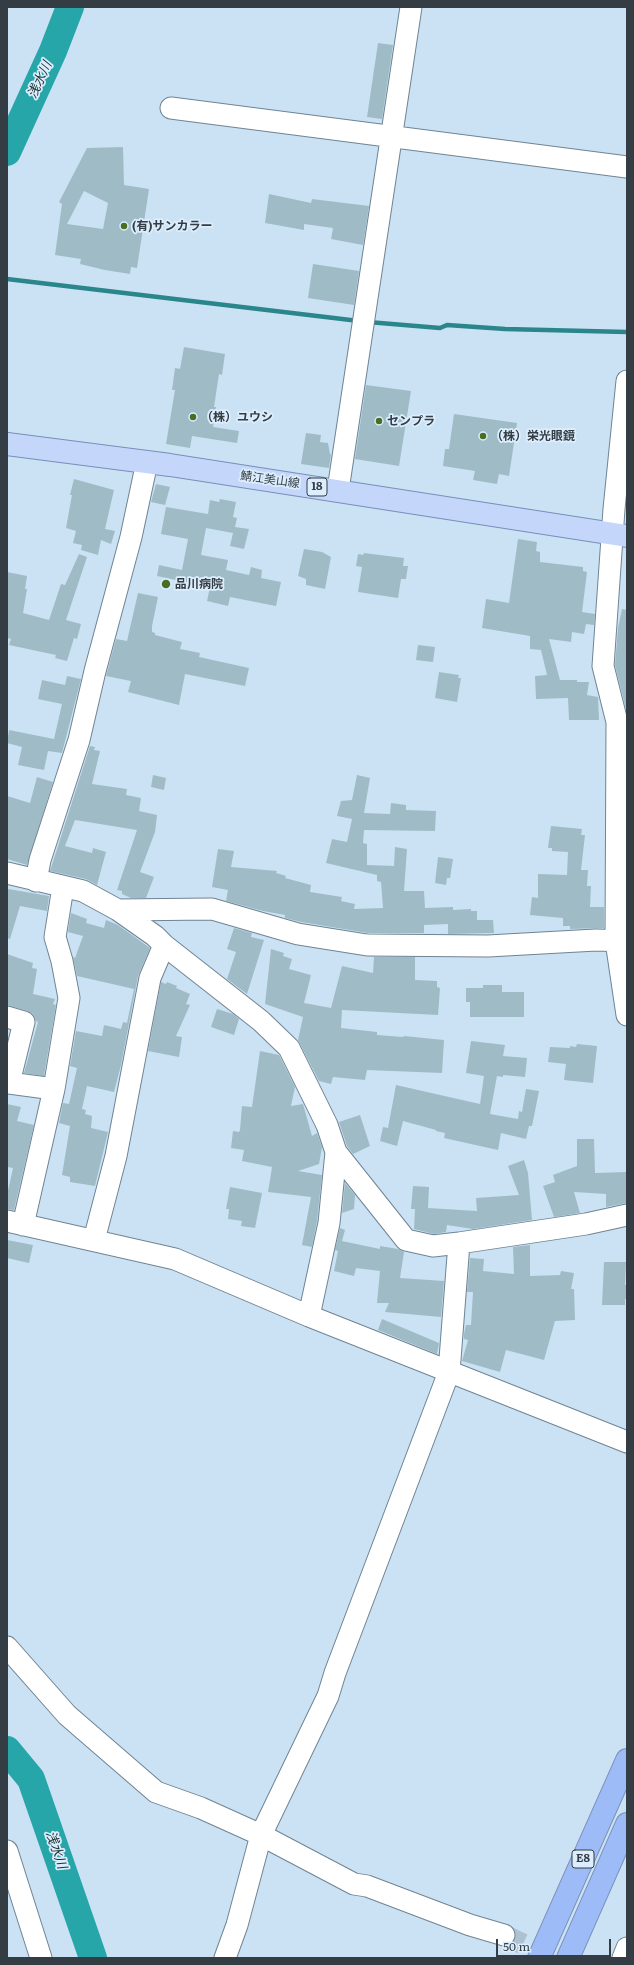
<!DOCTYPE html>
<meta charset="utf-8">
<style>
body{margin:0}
#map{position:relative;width:634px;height:1965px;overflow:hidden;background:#cbe2f4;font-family:Literata,serif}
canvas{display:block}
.frame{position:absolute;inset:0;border:8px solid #343d44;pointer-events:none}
.scale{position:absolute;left:496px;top:1939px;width:115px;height:18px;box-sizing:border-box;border:2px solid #343d44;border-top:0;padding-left:5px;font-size:12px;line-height:14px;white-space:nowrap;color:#343d44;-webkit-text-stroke:3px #dceefd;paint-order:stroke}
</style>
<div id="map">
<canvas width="634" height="1965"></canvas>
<div class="frame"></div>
<div class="scale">50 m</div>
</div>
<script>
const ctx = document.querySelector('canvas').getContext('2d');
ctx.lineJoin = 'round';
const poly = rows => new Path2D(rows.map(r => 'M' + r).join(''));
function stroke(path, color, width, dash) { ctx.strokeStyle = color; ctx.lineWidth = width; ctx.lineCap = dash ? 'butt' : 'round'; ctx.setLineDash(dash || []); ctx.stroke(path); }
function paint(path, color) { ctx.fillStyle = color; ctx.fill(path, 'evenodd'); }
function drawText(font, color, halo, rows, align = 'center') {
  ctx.font = font + ' Literata,"Noto Sans JP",serif'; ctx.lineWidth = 3.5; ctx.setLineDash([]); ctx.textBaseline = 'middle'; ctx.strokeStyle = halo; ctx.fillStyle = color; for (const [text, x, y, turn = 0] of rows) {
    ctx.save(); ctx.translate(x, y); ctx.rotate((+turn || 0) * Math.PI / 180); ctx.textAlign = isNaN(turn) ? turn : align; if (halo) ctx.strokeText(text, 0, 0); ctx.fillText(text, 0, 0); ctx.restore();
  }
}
stroke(poly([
 [7,279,359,321],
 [368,322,440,328,447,325,505,329,627,332]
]), '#2a868b', 4.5);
stroke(poly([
 [7,152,53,51,70,7],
 [7,1750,31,1779,93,1958]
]), '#26a6a9', 28);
paint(poly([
 [378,43,393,45,382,119,367,117],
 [123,147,124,185,149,189,137,268,131,267,130,274,105,270,80,264,81,259,55,255,62,204,59,202,87,148],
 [84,191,108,203,103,229,67,224],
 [269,194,311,203,312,199,369,206,363,245,331,239,333,228,304,224,304,230,265,223],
 [313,264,359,271,354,305,308,298],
 [184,347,225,354,222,375,219,374,214,407,216,407,213,427,239,431,237,443,192,436,190,448,166,444,175,390,172,390,175,368,180,369],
 [366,385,411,391,399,466,355,459],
 [454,414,517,423,509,476,499,474,497,484,473,480,475,471,443,466,445,449,449,449],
 [306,433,321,435,320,442,328,443,330,454,331,454,329,468,301,464],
 [74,479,114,490,105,529,115,531,111,544,101,540,98,555,81,550,82,545,73,543,76,531,66,528,72,495,70,495],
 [156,484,170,487,165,505,151,502],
 [220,499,236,502,233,517,237,518,235,527,249,529,244,549,230,546,233,533,206,528,201,555,228,560,226,570,249,575,251,567,262,570,261,578,281,582,276,606,230,597,228,606,207,601,210,587,157,576,159,565,182,570,188,539,161,534,166,507,208,514,210,500,219,502],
 [518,539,537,542,536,551,540,552,540,562,583,567,583,571,587,572,582,612,595,614,594,625,586,624,584,634,572,632,571,642,549,639,560,680,577,680,577,682,589,682,587,695,598,697,599,720,569,720,568,698,536,699,535,676,547,675,541,650,530,649,530,636,482,628,486,599,509,603],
 [304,549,322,552,331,557,325,589,306,585,306,579,298,576],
 [364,553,404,558,403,566,408,566,406,579,401,579,398,598,358,592,362,567,356,566,358,554,363,555],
 [79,554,87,557,66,620,81,624,77,639,74,638,67,661,55,658,56,655,9,645,11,639,7,638,7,572,27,576,25,589,27,589,23,613,49,620,61,584,65,585],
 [138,593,158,597,152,626,152,632,155,633,155,635,182,642,180,649,200,653,199,657,249,668,245,686,185,674,179,705,128,692,131,681,106,676,116,639,127,641],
 [622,609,627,610,627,713,615,665,618,628],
 [418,645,435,647,433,662,416,660],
 [439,672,459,675,458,678,461,678,457,702,435,698],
 [67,676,81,679,62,753,48,751,44,770,18,765,22,747,7,743,9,730,54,739,62,704,38,699,42,680,65,685],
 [90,746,95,747,94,750,100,751,92,784,127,789,126,795,141,798,139,811,157,815,155,832,140,872,154,877,146,898,131,898,122,894,122,891,117,890,137,830,75,820,65,846,92,853,93,848,106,852,97,885,86,879,50,871],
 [153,775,166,778,164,790,151,787],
 [357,775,370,778,364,813,390,814,391,803,406,805,406,810,436,811,435,831,364,830,363,843,367,844,367,865,394,866,395,847,407,849,404,891,424,891,425,908,453,907,453,910,471,909,471,911,477,911,477,920,493,920,494,933,448,934,448,924,424,925,424,933,368,933,301,922,285,918,285,915,263,911,226,901,228,890,212,887,218,849,234,851,231,867,277,871,276,873,286,876,285,878,311,885,310,892,342,897,341,901,355,904,354,909,383,908,381,882,377,881,377,875,326,863,332,839,347,842,352,819,337,816,341,801,352,800],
 [37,777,53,782,27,865,7,859,7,796,30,803],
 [551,826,582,829,581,835,585,835,581,870,588,870,587,886,591,886,590,907,604,907,604,928,570,929,570,926,563,926,563,918,530,915,532,897,538,898,538,874,567,875,568,852,552,851,552,848,548,848],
 [438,857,453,859,450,878,447,878,446,885,435,883],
 [8,889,49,896,47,911,20,906,10,939,7,938],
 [71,913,87,919,86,923,104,928,106,920,118,925,150,948,138,976,121,1065,114,1092,87,1086,82,1109,86,1110,85,1114,92,1116,91,1128,108,1132,95,1186,70,1182,70,1177,62,1175,70,1126,59,1123,63,1103,69,1104,77,1068,70,1066,76,1031,102,1036,104,1025,121,1029,123,1022,127,1023,134,989,77,976,73,957,75,958,83,936,68,932],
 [234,928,252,933,251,937,264,940,247,994,227,979,236,952,227,949],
 [271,949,284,953,283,956,292,959,289,969,311,975,304,1003,331,1008,342,966,373,973,374,957,415,957,415,980,437,981,437,987,440,988,438,1015,342,1010,341,1028,377,1032,377,1035,403,1037,404,1036,444,1040,442,1073,367,1070,365,1080,333,1077,331,1084,319,1081,298,1040,303,1017,265,1004],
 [7,954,33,963,32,968,37,969,33,994,55,999,53,1004,56,1005,44,1076,24,1073,38,1022,36,1021,33,1014,28,1011,7,1005],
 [161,982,166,984,167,982,177,986,176,988,190,994,186,1004,190,1005,176,1036,182,1037,179,1057,148,1051],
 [483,985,502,985,502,992,524,992,524,1017,470,1017,470,1002,466,1002,466,988,483,988],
 [217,1009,233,1014,239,1019,234,1035,211,1027],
 [471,1041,505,1045,503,1056,527,1058,525,1077,503,1075,503,1077,497,1076,490,1114,518,1119,519,1111,522,1112,526,1089,539,1091,532,1126,529,1126,526,1139,501,1133,498,1150,444,1138,445,1133,436,1131,436,1130,403,1121,397,1146,380,1141,383,1127,388,1128,396,1085,480,1104,484,1076,466,1073],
 [577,1044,597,1046,593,1083,564,1080,566,1064,548,1062,550,1047,570,1048,570,1046,576,1047],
 [260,1051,279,1055,295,1087,291,1106,303,1104,312,1136,317,1133,322,1147,319,1164,298,1171,322,1175,317,1221,312,1247,302,1245,311,1197,268,1192,272,1167,242,1161,244,1150,231,1148,233,1131,239,1132,240,1130,242,1106,252,1107],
 [7,1104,21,1107,17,1121,34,1125,14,1210,7,1209,7,1195,13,1168,7,1167],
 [360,1115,370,1146,353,1154,347,1146,339,1122],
 [577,1139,594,1139,595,1173,627,1172,627,1203,606,1207,606,1194,574,1192,580,1213,554,1217,543,1186,555,1182,553,1175,577,1166],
 [524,1160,528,1173,532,1220,473,1229,447,1225,446,1232,434,1234,414,1229,415,1209,411,1209,413,1186,429,1187,428,1208,477,1211,476,1198,519,1195,508,1166],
 [345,1183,355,1195,354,1209,342,1213],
 [230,1187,262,1193,255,1228,241,1226,242,1221,228,1219,229,1209,226,1209],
 [340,1228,345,1230,342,1241,380,1249,380,1246,398,1249,404,1252,400,1278,444,1281,441,1317,385,1312,389,1303,377,1303,380,1271,356,1268,354,1276,334,1271,338,1251,335,1250],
 [7,1240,33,1245,29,1263,7,1258],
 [530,1245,530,1276,560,1275,561,1271,574,1273,571,1289,574,1289,575,1320,555,1321,544,1360,506,1350,500,1372,462,1361,468,1340,464,1339,464,1334,466,1325,471,1325,473,1292,467,1292,470,1258,484,1259,483,1271,514,1274,513,1247],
 [604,1262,626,1262,625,1285,627,1285,627,1299,625,1299,625,1305,602,1305],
 [382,1319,439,1343,437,1354,378,1330]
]), '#9fbcc6');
stroke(poly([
 [504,1935,553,1958]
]), '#adc1d1', 21, [21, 10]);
const minor = poly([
 [171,108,627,167],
 [627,381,614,509,603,666,617,722,616,941,627,1015],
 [338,490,411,7],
 [7,873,83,891,118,910,155,936,164,945,261,1021,289,1048,327,1125,336,1152,406,1240,433,1246,459,1243,586,1224,627,1215],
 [36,881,40,860,79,740,95,671,131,537,147,462],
 [118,910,212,909,298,934,367,945,488,946,596,940,627,941],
 [7,1017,24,1022,9,1083,54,1089],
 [7,1221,175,1259,309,1316,627,1442],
 [23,1225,54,1089,69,998,62,961,55,937,63,887],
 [94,1240,116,1156,150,978,164,945],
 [309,1316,329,1223,336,1152],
 [7,1647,67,1715,156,1792,201,1808,261,1835,354,1884,367,1886,470,1925,504,1935],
 [7,1851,41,1958],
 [225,1958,237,1925,261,1835,328,1696,335,1673,449,1372,459,1243],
 [623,1958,627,1948]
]);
const major = poly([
 [7,444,170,465,627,536]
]);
const highway = poly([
 [539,1958,627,1760],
 [568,1958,627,1824]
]);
stroke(minor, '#6f8494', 23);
stroke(major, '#788fb8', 24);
stroke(highway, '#788fb8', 24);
stroke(minor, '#fff', 21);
stroke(major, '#c4d6fa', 22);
stroke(highway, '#9dbbf7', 22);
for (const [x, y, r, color] of [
 [124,226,4,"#4a6d26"],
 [193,417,4,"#4a6d26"],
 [379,421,4,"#4a6d26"],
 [483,436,4,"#4a6d26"],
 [166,584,5,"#4a6d26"]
]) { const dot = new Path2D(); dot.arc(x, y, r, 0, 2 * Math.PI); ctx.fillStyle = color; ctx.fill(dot); stroke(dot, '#dceefd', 1.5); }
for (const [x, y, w] of [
 [317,487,20],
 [583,1859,22]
]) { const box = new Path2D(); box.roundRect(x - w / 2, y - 9, w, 18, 3); ctx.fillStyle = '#dceefd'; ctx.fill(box); stroke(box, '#343d44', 1); }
drawText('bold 11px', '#343d44', null, [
 ["18",317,487],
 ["E8",583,1859]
]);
drawText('bold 12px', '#343d44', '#dceefd', [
 ["(有)サンカラー",132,226],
 ["（株）ユウシ",201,417],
 ["センプラ",387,421],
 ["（株）栄光眼鏡",491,436],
 ["品川病院",175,584]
], 'left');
drawText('12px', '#343d44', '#dceefd', [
 ["鯖江美山線",270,480,8]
]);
drawText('italic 13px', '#1b3031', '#dceefd', [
 ["浅水川",40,80,-65],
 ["浅水川",56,1850,71]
]);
</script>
